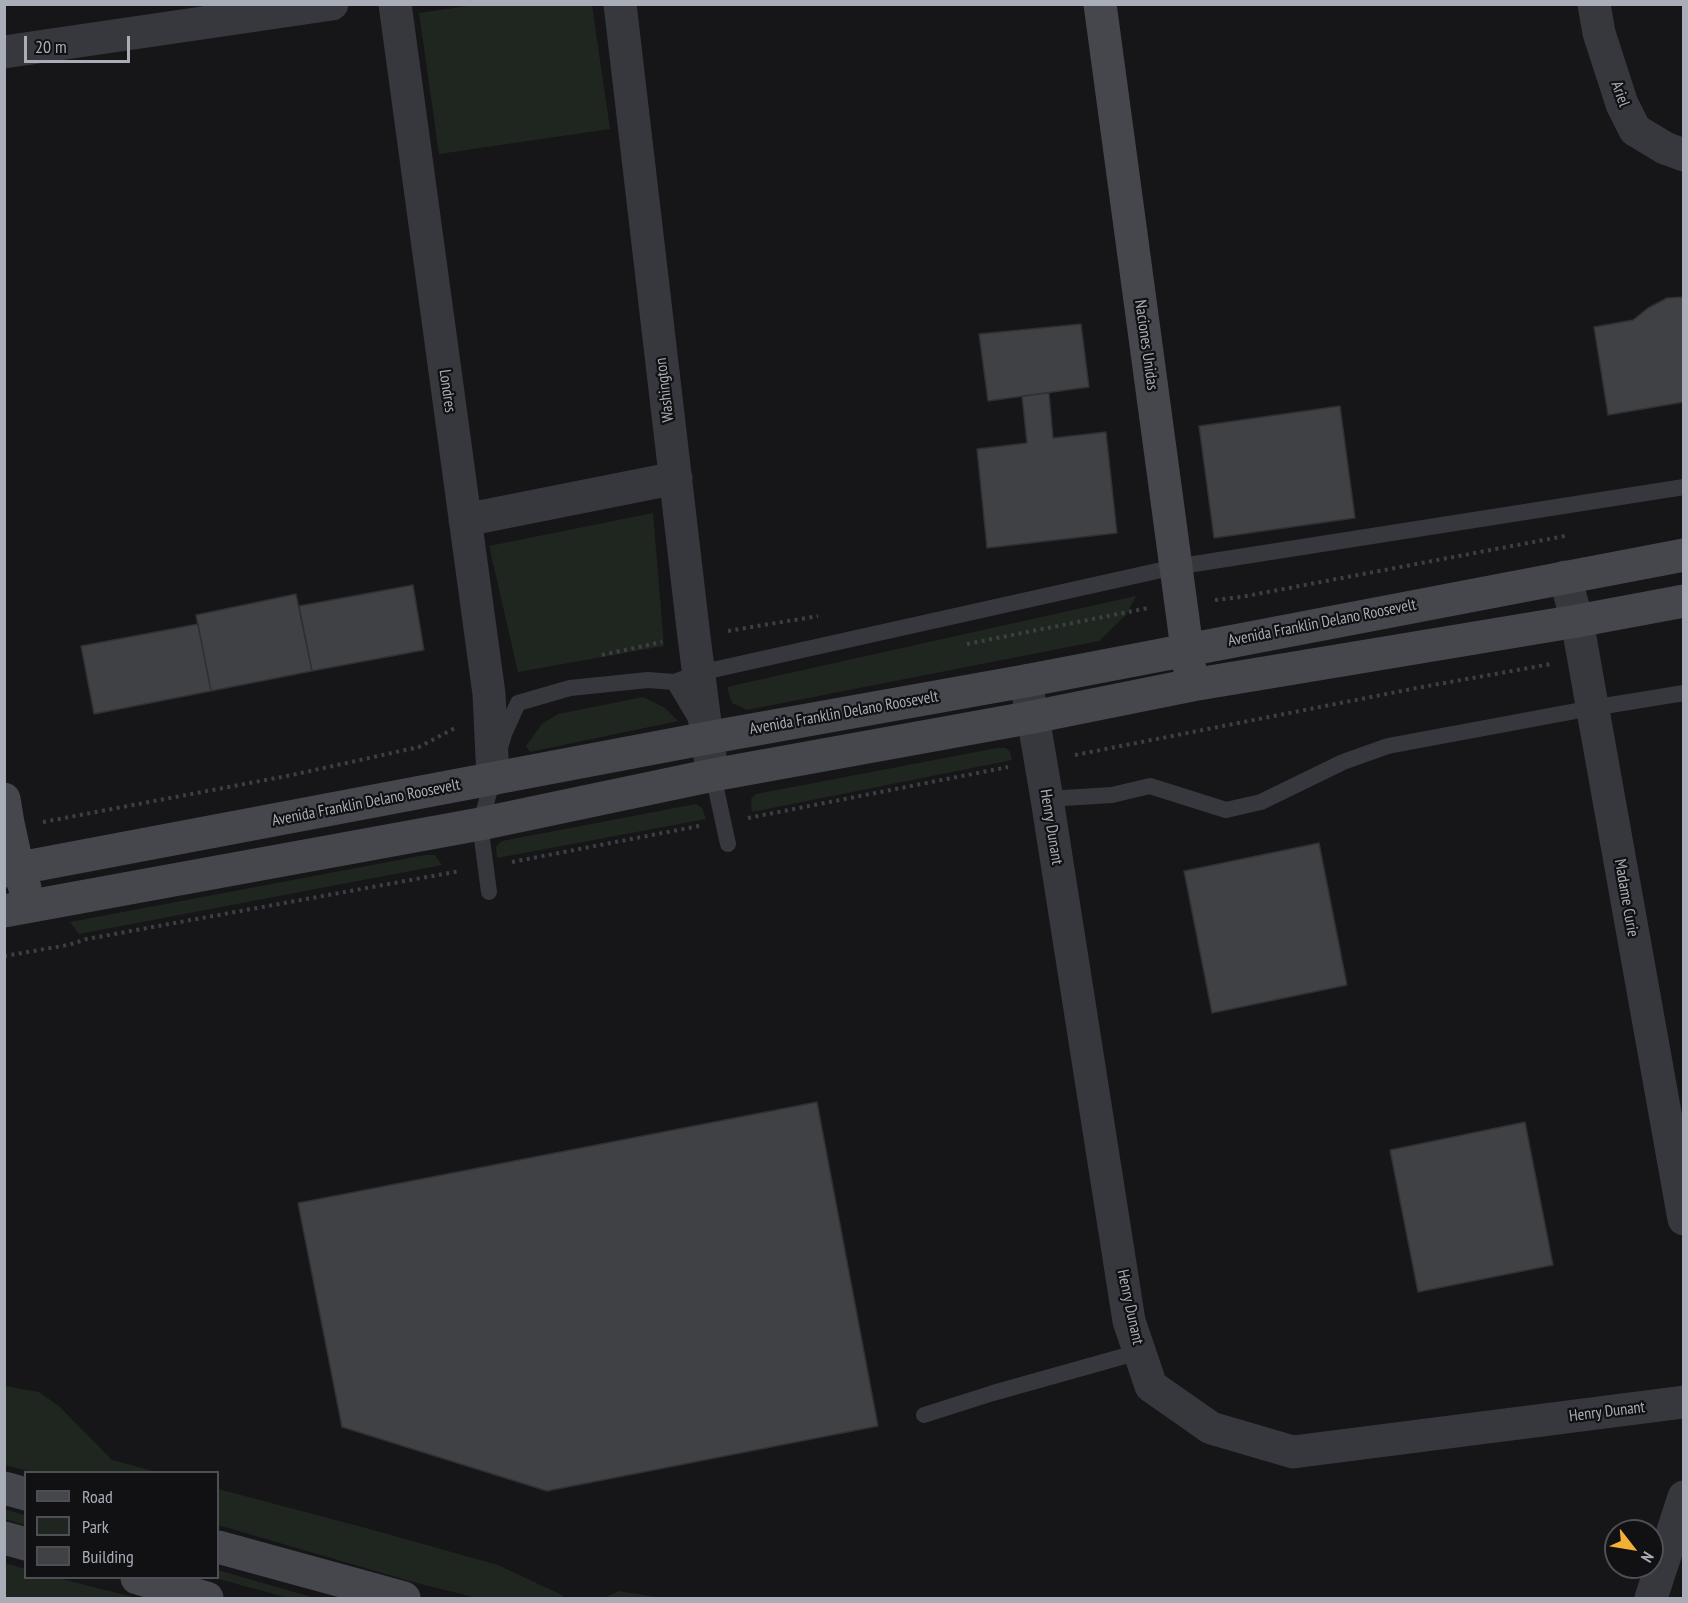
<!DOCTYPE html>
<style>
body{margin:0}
#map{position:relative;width:1688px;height:1603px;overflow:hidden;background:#161618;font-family:"PT Sans Narrow",sans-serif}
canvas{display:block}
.frame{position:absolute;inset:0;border:6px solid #a8adb8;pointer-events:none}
.legend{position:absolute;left:24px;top:1471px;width:195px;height:108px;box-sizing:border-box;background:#111113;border:2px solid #4d4f55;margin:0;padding:8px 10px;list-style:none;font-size:18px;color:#a8adb8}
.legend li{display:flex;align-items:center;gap:12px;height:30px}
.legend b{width:30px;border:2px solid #4d4f55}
.north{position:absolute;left:1604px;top:1519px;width:60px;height:60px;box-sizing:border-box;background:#111113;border:2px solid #4d4f55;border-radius:50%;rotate:121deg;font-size:16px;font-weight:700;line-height:24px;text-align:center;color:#a8adb8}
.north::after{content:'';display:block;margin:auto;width:21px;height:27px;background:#f2b134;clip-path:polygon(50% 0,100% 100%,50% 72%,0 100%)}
.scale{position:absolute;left:24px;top:36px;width:106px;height:27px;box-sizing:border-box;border:3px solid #a8adb8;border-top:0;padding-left:8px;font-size:18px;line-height:21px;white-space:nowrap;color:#a8adb8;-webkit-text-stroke:4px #111113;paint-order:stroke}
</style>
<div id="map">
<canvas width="1688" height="1603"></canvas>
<div class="frame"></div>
<ul class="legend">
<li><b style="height:8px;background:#45474d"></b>Road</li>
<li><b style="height:16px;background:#1e261f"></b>Park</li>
<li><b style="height:16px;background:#404145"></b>Building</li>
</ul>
<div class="north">N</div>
<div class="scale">20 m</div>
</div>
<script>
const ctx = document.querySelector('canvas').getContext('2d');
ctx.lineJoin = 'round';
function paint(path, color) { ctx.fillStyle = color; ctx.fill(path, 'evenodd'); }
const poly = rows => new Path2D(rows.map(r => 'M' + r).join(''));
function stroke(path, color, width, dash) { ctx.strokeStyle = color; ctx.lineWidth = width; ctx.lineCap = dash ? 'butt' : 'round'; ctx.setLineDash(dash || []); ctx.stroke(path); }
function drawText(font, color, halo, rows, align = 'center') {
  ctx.font = font + ' "PT Sans Narrow",sans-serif'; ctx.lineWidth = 4.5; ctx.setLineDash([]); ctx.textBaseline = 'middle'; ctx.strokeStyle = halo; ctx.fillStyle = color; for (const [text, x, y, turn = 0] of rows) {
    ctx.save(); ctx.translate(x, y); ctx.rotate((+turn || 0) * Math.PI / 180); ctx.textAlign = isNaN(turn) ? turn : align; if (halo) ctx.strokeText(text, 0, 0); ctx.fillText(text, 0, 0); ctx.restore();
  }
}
paint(poly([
 [475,5,592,5,610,129,439,154,419,13],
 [653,513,664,646,518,672,489,546],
 [1136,596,1126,615,1099,641,747,710,732,703,727,687],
 [643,697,665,708,678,721,530,752,526,746,542,724,558,714],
 [997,748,1006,748,1010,752,1012,760,752,812,751,799,756,794],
 [696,804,702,808,706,819,497,858,496,847,502,841],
 [425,855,435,855,442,865,79,934,70,922],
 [5,1386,39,1392,60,1407,112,1460,157,1472,32,1472,5,1465],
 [218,1489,362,1527,498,1565,562,1595,564,1598,477,1598,413,1582,218,1525],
 [4,1509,25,1515,25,1525,5,1519],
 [5,1563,25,1569,26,1578,58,1578,137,1598,5,1598],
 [218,1570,315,1598,288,1598,215,1578,218,1578],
 [619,1591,662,1598,606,1598,606,1597]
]), '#1e261f');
const building = poly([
 [1684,297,1684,402,1608,415,1594,327,1633,320,1648,308,1667,298,1684,297],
 [1081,324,1089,387,988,401,979,334,1081,324],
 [1049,393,1053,438,1106,432,1117,533,987,548,977,449,1027,443,1022,396,1049,393],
 [1340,406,1355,518,1214,538,1199,426,1340,406],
 [413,585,424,650,312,671,299,606,413,585],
 [296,594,312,671,211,691,196,615,296,594],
 [198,624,211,691,94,714,81,646,198,624],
 [1319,843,1347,985,1212,1013,1184,871,1319,843],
 [817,1102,878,1426,547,1491,342,1427,298,1203,817,1102],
 [1525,1122,1553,1265,1418,1292,1390,1150,1525,1122]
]);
paint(building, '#404145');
stroke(building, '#303034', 1.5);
stroke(poly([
 [1215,600,1241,597,1565,536],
 [728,631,818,616],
 [967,644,1148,608],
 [602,655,662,642],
 [1075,755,1422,687,1551,664],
 [748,818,1008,767],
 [43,822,292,775,419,747,455,728],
 [512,862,699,826],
 [4,956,68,945,87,939,460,871]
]), '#3d3f44', 4, [3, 4.5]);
stroke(poly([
 [674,682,699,673,1175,567,1684,487],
 [500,748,504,734,518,703,570,688,648,680,674,682,696,719],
 [713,775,728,844],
 [1047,799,1112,795,1150,786,1226,810,1261,802,1343,762,1388,746,1592,708,1684,693],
 [489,892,480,824,494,776],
 [924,1415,993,1393,1139,1352]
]), '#37383d', 16);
stroke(poly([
 [395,4,489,694,493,779],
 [620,4,694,637,707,738,713,775],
 [1594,4,1599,33,1622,104,1635,130,1665,148,1684,155],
 [4,52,332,4],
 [465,520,676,478],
 [1565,577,1577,621,1684,1219],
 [1025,681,1033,717,1047,799,1129,1321,1151,1386,1211,1428,1293,1452,1684,1402],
 [1651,1598,1684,1497]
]), '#37383d', 33);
stroke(poly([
 [1100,4,1190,671],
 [4,799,8,823,18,869,25,888],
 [4,871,707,738,1025,681,1684,555],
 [4,911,480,824,713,775,1033,717,1192,685,1577,621,1684,601],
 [4,1488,26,1494],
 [4,1538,26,1544],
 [218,1547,404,1598],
 [137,1578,207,1598]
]), '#45474d', 33);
drawText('16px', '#a8adb8', '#111113', [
 ["Ariel",1620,94,70],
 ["Naciones Unidas",1146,345,82],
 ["Washington",665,390,-97],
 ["Londres",447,391,82],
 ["Avenida Franklin Delano Roosevelt",1322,623,-11],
 ["Avenida Franklin Delano Roosevelt",844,713,-10],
 ["Avenida Franklin Delano Roosevelt",366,803,-11],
 ["Henry Dunant",1051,827,81],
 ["Madame Curie",1626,898,80],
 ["Henry Dunant",1130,1307,78],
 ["Henry Dunant",1607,1412,-7]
]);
</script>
